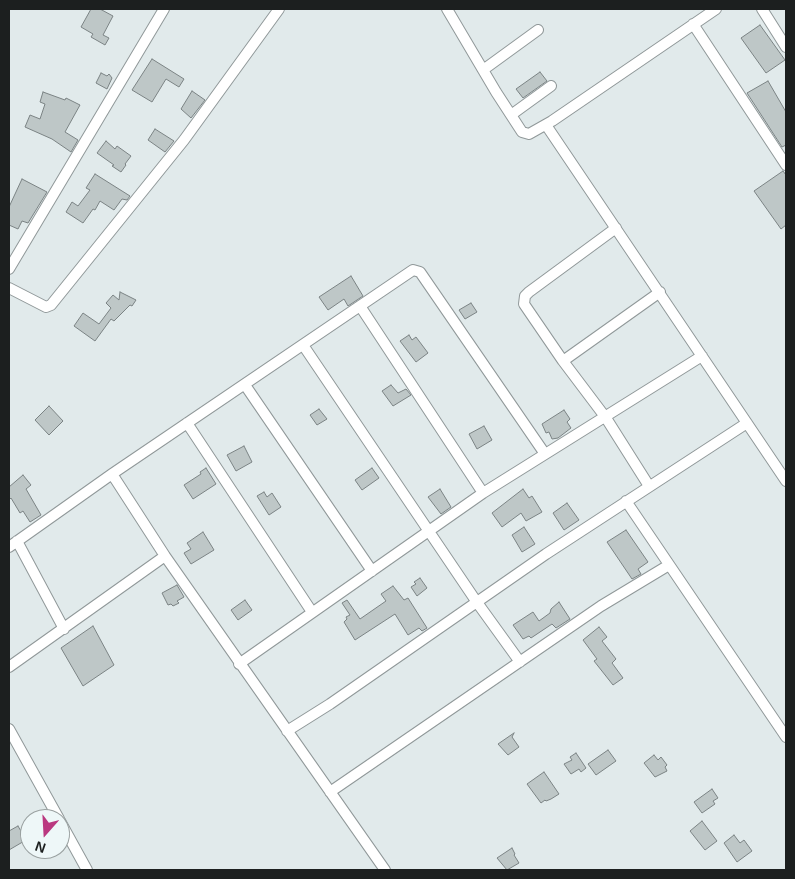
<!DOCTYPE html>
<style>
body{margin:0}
#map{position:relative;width:795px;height:879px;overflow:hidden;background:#e1eaeb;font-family:Arial,sans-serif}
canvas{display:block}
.frame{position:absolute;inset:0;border:10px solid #1c1f1f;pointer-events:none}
.north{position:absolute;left:20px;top:809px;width:50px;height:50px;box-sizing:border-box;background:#eef7f8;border:1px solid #9aa1a1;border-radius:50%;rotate:199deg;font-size:14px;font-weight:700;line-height:20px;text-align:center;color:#1c1f1f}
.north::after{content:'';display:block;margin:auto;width:18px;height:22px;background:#ba3880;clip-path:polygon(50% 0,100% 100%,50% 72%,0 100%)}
</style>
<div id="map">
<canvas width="795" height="879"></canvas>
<div class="frame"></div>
<div class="north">N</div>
</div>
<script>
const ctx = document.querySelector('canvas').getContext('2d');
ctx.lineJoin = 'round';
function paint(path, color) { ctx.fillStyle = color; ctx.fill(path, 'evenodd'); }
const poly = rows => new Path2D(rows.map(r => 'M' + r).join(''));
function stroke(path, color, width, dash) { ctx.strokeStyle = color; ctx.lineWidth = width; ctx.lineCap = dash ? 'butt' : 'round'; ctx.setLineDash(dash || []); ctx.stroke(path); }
const building = poly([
 [91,9,100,9,113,16,103,35,109,38,105,45,91,37,93,34,81,27,91,9],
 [760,25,785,60,766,73,741,38,760,25],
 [152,59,184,79,179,87,166,79,152,102,132,90,152,59],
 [540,72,547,81,523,98,516,89,540,72],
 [101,73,107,76,109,74,112,78,107,89,96,83,101,73],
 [768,81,786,112,786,145,782,147,747,93,768,81],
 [192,91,205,100,191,118,181,109,192,91],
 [43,92,65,100,66,98,80,105,65,132,78,140,71,152,52,139,25,127,30,115,40,119,45,104,40,102,43,92],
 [155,129,174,141,165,152,148,140,155,129],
 [106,141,115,149,117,146,131,156,125,164,126,165,121,172,112,166,114,165,97,153,106,141],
 [783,171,786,175,786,225,781,229,754,191,783,171],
 [95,174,130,196,127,200,122,199,114,210,100,201,95,210,93,209,83,223,66,212,72,202,78,206,90,190,86,188,95,174],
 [22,179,47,192,28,223,22,221,18,229,9,225,9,207,22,179],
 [351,276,363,296,348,306,344,299,328,310,319,297,351,276],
 [120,292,136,300,132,306,130,305,114,321,111,319,95,341,74,326,83,313,99,324,111,308,106,303,113,295,119,300,120,292],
 [471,303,477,312,465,319,459,310,471,303],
 [409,335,412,340,416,337,428,353,416,362,400,341,409,335],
 [391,385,398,393,406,389,411,395,393,406,382,391,391,385],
 [49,406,63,421,49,435,35,420,49,406],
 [319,409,327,419,317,425,310,415,319,409],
 [564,410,570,419,567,422,571,428,558,438,552,439,549,432,546,433,542,424,564,410],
 [484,426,492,440,477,449,469,434,484,426],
 [244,446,252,462,236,471,227,455,244,446],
 [206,468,216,484,193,499,184,485,201,474,200,472,206,468],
 [372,468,379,478,362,490,355,480,372,468],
 [23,475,31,485,26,489,41,515,30,522,23,511,20,513,11,498,9,500,9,487,23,475],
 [440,489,451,507,441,514,428,497,440,489],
 [523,489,529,498,532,496,542,512,526,521,521,513,502,527,492,513,523,489],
 [264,492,267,497,272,493,281,507,269,515,257,496,264,492],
 [567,503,579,520,564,530,553,513,567,503],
 [524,527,535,544,522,552,512,535,524,527],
 [626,530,648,562,638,569,641,574,632,579,607,542,626,530],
 [203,532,214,550,191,564,184,553,191,549,187,543,203,532],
 [420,578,427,588,417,596,411,587,416,584,414,582,420,578],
 [177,585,184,597,177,601,179,603,173,606,171,604,168,605,162,593,177,585],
 [393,586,404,600,408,598,427,628,422,631,419,628,408,635,395,614,355,640,344,622,347,619,346,617,350,615,342,603,347,600,360,619,386,601,381,594,393,586],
 [245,600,252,610,238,620,231,610,245,600],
 [559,602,570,619,556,628,552,624,531,638,529,636,523,639,513,625,533,612,539,621,550,613,551,609,559,602],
 [93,626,114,665,83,686,61,648,93,626],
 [599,627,607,637,602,641,616,659,612,663,623,678,613,685,594,661,597,659,583,640,599,627],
 [514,733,512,737,519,747,508,755,498,744,514,733],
 [608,750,616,761,596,775,588,764,608,750],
 [576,753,586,768,581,772,579,769,571,774,564,764,572,760,570,757,576,753],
 [654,755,658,760,661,757,667,765,665,767,667,771,655,777,644,763,654,755],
 [544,772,559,794,551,799,546,801,545,800,541,803,527,784,544,772],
 [712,789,718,798,713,801,715,804,702,813,694,802,712,789],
 [702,821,717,841,705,850,690,831,702,821],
 [18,826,26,840,9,850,9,831,18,826],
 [734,835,740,843,744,840,752,851,737,862,724,843,734,835],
 [512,848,515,854,514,855,519,863,507,870,497,858,512,848]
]);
paint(building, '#bec7c7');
stroke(building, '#7b8384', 1);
const minor = poly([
 [447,9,496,92,522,132,529,134,552,121,716,9],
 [762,9,786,47],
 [693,24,786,165],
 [483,70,538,30],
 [511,115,551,86],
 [546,125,786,481],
 [616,228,529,292,525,296,524,304,563,361,606,418,649,486],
 [9,269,164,9],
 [9,288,46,307,51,305,184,140,279,9],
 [360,306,483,493],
 [303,345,476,601,520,662],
 [563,361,660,292],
 [245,385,372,571],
 [187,423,312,612],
 [112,474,165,556,385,870],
 [626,501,786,737],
 [17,541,64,629],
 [9,547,112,474,413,270,420,272,545,454],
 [239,664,483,493,702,356],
 [9,667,165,556],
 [9,729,59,819],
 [287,731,330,704,546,554,747,423],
 [330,792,601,606,669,565],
 [60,821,87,870]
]);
stroke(minor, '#909899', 12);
stroke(minor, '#fff', 10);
</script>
